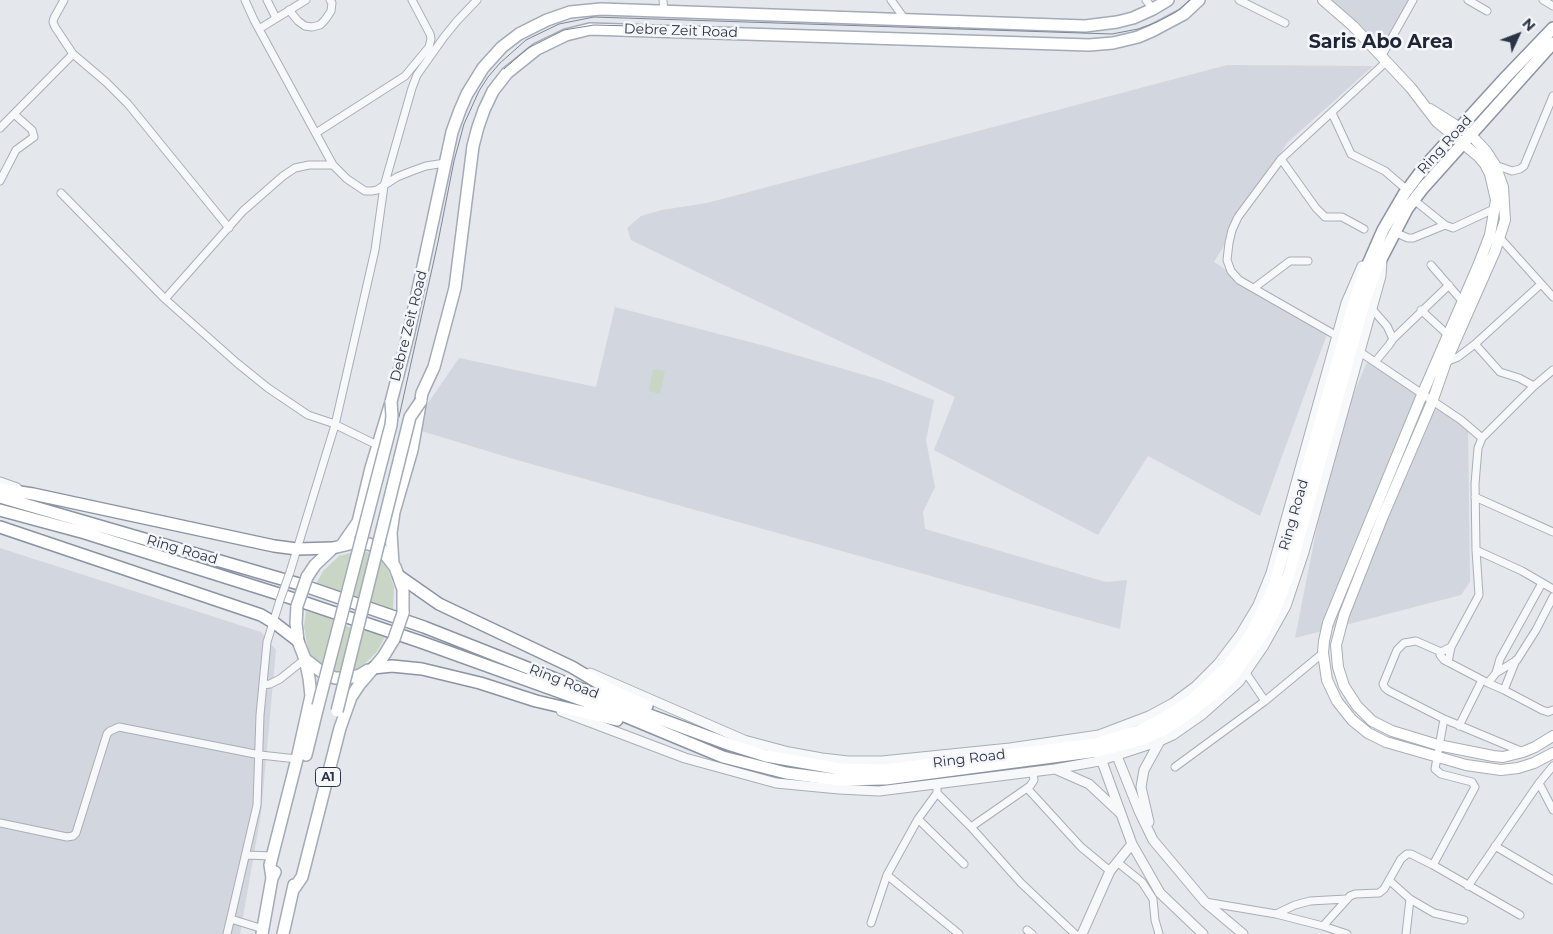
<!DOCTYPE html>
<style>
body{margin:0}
#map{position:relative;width:1553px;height:934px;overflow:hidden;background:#e4e7ec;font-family:Montserrat,sans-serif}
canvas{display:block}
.north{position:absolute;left:1493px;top:10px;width:50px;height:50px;-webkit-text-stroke:4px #f4f6f9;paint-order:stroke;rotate:47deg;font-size:14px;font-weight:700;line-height:20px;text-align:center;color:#2b3445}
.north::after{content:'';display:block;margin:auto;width:18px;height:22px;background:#2b3445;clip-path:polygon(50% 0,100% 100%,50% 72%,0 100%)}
</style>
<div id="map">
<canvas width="1553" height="934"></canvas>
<div class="north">N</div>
</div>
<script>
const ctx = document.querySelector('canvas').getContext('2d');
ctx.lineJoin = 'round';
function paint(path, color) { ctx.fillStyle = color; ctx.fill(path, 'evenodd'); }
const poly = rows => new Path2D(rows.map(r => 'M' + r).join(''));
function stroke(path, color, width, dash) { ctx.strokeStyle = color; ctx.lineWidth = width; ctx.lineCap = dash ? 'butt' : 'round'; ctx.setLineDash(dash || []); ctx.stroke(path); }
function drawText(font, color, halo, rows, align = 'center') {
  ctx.font = font + ' Montserrat,sans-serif'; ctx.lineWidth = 5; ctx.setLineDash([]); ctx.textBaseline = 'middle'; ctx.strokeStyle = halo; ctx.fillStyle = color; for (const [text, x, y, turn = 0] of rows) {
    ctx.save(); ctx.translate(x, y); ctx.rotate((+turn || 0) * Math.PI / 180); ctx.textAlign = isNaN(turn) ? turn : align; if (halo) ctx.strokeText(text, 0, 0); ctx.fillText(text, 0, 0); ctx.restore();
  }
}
paint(poly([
 [1324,0,1415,0,1389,51],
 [1227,65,1373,66,1287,143,1214,262,1327,334,1260,516,1148,456,1098,535,934,450,955,397,631,240,627,228,641,216,662,210,707,203],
 [615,307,765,346,881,380,934,400,926,440,935,487,923,512,925,529,1106,582,1127,580,1120,629,517,460,415,429,426,406,459,358,596,387],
 [1367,362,1468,427,1470,582,1461,595,1295,638,1321,507,1346,412],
 [0,548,261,632,276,650,261,814,240,934,0,934]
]), '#d2d6de');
paint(poly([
 [653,369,665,371,660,394,649,391],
 [361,550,375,555,381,559,387,567,394,587,393,613,314,588,323,571,339,556],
 [306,611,326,617,349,627,359,627,385,637,376,653,360,668,344,673,330,672,312,657,308,649,304,627]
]), '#c9d6c5');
const minor = poly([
 [64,0,54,18,53,22,55,27,73,54,106,82,128,104,229,228],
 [245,0,254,20,333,165,347,179,365,191,372,191,377,190,397,177,412,171,426,166,445,163],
 [267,0,276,18],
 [663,0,664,12],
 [891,0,904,18],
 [1146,0,1153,9],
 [1239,0,1285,23],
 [1468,0,1487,11],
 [1543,0,1553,6],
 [289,10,298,21,305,26,312,27,320,25,325,20,331,11,332,3,330,0],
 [259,29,306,0],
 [1381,57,1413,0],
 [1332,113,1351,154,1385,171,1407,190],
 [0,128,73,54],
 [316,133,405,76,429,47,431,39,430,34,412,0],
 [1281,159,1316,208,1325,217,1342,217,1364,229],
 [1495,165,1512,171,1520,169,1524,166,1553,96],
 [0,181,16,150,34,137,32,130,14,114],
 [61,193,165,299,237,363,268,388,308,415,332,423,377,445],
 [1414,200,1445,225,1453,228,1496,208],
 [1394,232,1408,238,1413,238,1445,225],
 [1500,238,1553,297],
 [1431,265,1463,302],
 [1254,288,1290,261,1308,261],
 [165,299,243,211,283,176,295,168,309,165,333,165],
 [1372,309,1387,326,1393,339],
 [1421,310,1448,335],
 [1337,336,1239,280,1231,271,1227,260,1229,243,1232,230,1238,217,1281,159,1386,62],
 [1475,344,1500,372,1519,378,1534,386],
 [1360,352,1461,420,1482,438],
 [1375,362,1389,345,1393,339,1449,285],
 [1446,362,1458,357,1475,344,1541,284],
 [1475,497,1553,532],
 [1476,550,1522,571,1553,589],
 [290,572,335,425,375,250,384,186,412,88,417,75,444,37,457,21,477,0],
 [1451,647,1441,652,1440,655,1444,660,1488,683,1496,673,1517,660,1536,630,1553,597],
 [1441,652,1416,641,1404,643,1397,650,1383,684,1385,688,1389,691,1444,719],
 [1516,660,1504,690,1542,710,1548,712,1553,710],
 [1448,662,1451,647,1479,595,1476,550,1475,484,1478,448,1482,438,1534,386,1553,370],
 [1246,673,1265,701],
 [1496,673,1500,659,1542,583],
 [1488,683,1504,690],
 [263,685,270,684,280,679,305,659],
 [1459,726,1482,680],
 [1175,767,1265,701,1323,653],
 [1539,783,1553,810],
 [937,784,937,793,918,819,887,875,959,934],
 [1027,788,1081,847,1110,871],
 [937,793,971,827,1021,883,1075,934],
 [918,819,964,864],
 [0,823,67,837,73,836,76,833,107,734,110,731,119,727,260,755,297,759],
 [971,827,1030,786,1034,780,1033,772],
 [1495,846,1553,880],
 [246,855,273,856],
 [1117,862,1142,882,1153,899,1155,920,1159,934],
 [1433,865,1475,787,1472,782,1441,774,1435,769,1444,719,1523,752],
 [1390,881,1410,899,1434,913,1464,920],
 [1468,886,1539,783,1553,766],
 [1205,902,1276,914,1323,926,1347,934],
 [1276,914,1295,905,1310,901,1346,899],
 [231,919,263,929],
 [871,923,887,875],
 [1323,926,1350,896,1355,894,1379,893,1384,889,1401,859,1407,854,1411,854,1433,865,1520,915],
 [1027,930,1032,934],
 [227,934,257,805,260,715,267,642,280,600],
 [1406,934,1410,899]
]);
const tertiary = poly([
 [0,482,17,488],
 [590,673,744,740,789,752,822,758,848,761,882,761,1010,748,1099,735,1149,716,1173,703,1196,686,1218,664,1240,635,1258,605,1271,573,1346,303,1362,266],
 [561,711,685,758,776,783,839,789,879,791,1055,769,1099,761,1160,741,1173,735,1203,714,1239,682,1263,647,1286,606,1304,552,1374,301,1381,276,1382,260],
 [1115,751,1139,811,1153,840,1205,902,1243,934],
 [1100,756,1132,844,1160,893,1203,934],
 [1055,769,1089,784,1120,813],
 [1149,822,1141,787,1144,770,1160,741],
 [1082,934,1110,871,1132,844]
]);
const secondary = poly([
 [1323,0,1353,26,1411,88,1437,122,1479,157,1485,164,1490,174,1496,200,1490,235,1478,266,1422,395,1328,623,1324,641,1323,653,1327,680,1337,701,1352,720,1368,733,1386,742,1466,765,1501,770,1518,768,1534,763,1553,753],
 [1430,109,1471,135,1486,151,1495,165,1503,187,1505,220,1495,251,1446,362,1432,402,1383,516,1344,615,1336,645,1338,667,1344,686,1357,706,1372,721,1392,731,1438,745,1493,756,1503,757,1523,752,1535,747,1553,736]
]);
const primary = poly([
 [342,545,358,522,371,468,391,402,408,336,452,132,460,110,467,94,483,68,502,47,519,34,547,20,570,12,601,9,1085,26,1117,22,1133,18,1153,9,1168,0],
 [393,564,391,533,394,512,412,450,422,393,434,367,455,288,473,146,478,127,484,110,493,91,507,73,537,49,566,35,590,29,1089,45,1113,43,1138,37,1152,31,1184,14,1199,0],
 [307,577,315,565,333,548,353,543,369,544,381,549,395,567,403,589,403,613],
 [305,659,323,673,335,678,349,678,360,675,368,670],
 [306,755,318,706],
 [272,878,270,865,297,759,311,696,309,678,305,659,298,641,296,623,297,606],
 [293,890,302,877,340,728,351,697,359,685,383,657,394,639],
 [262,934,272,878,275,872],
 [283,934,294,885]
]);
const trunk = poly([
 [0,489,33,494,274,546,297,549,333,548],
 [0,497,299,584,424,627,614,702,731,745,766,756,840,769,884,770,1096,744,1111,739,1138,731,1159,721,1191,701,1227,667,1250,636,1273,589,1355,299,1365,271,1383,230,1404,194,1425,166,1506,77,1553,28],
 [0,510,85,533,285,596,421,642,610,710,723,757,786,773,839,780,886,779,1098,751,1141,740,1163,730,1181,719,1216,692,1234,674,1262,635,1275,610,1288,577,1364,303,1377,267,1407,209,1423,188,1553,43],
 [0,527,261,615,276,624,298,641],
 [399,576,439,604,572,667,607,688,647,706],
 [373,668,392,666,422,669,480,683,536,701,617,720]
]);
stroke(minor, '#a9aeb7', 9);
stroke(tertiary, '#a9aeb7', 11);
stroke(secondary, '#a9aeb7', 12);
stroke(primary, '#a3abb8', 14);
stroke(trunk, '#8b94a3', 14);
stroke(minor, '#f7f8fa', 7);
stroke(tertiary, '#f7f8fa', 9);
stroke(secondary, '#fff', 10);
stroke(primary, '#fff', 11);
stroke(trunk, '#fff', 11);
stroke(poly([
 [504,69,528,48,564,30,594,25,632,26],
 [399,417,438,242,454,161,464,124,479,91,488,77,500,63,526,40,559,24,594,17,1112,34,1138,29,1157,22,1176,12,1190,0]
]), '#7d8696', 1);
const minorBridge = poly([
 [280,600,290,572]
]);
const primaryBridge = poly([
 [297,606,307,577],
 [394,639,403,613],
 [318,706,391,425,392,416,391,402],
 [337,711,410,417,421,401]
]);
stroke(minorBridge, '#a9aeb7', 9, []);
stroke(primaryBridge, '#a3abb8', 14, []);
stroke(minorBridge, '#f7f8fa', 7);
stroke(primaryBridge, '#fff', 11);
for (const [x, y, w] of [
 [328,777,25]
]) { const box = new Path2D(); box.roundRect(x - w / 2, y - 9.5, w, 19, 4); ctx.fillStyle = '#f4f6f9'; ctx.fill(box); stroke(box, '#2b3445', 1); }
drawText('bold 12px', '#2b3445', null, [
 ["A1",328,777]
]);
drawText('14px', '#2b3445', '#f4f6f9', [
 ["Debre Zeit Road",681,31,2],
 ["Ring Road",1445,145,-48],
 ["Debre Zeit Road",409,326,-76],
 ["Ring Road",1294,515,-74],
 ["Ring Road",182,550,16],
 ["Ring Road",564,682,21],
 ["Ring Road",969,759,-7]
]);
drawText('bold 19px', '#1d2536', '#f4f6f9', [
 ["Saris Abo Area",1381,42]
]);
</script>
